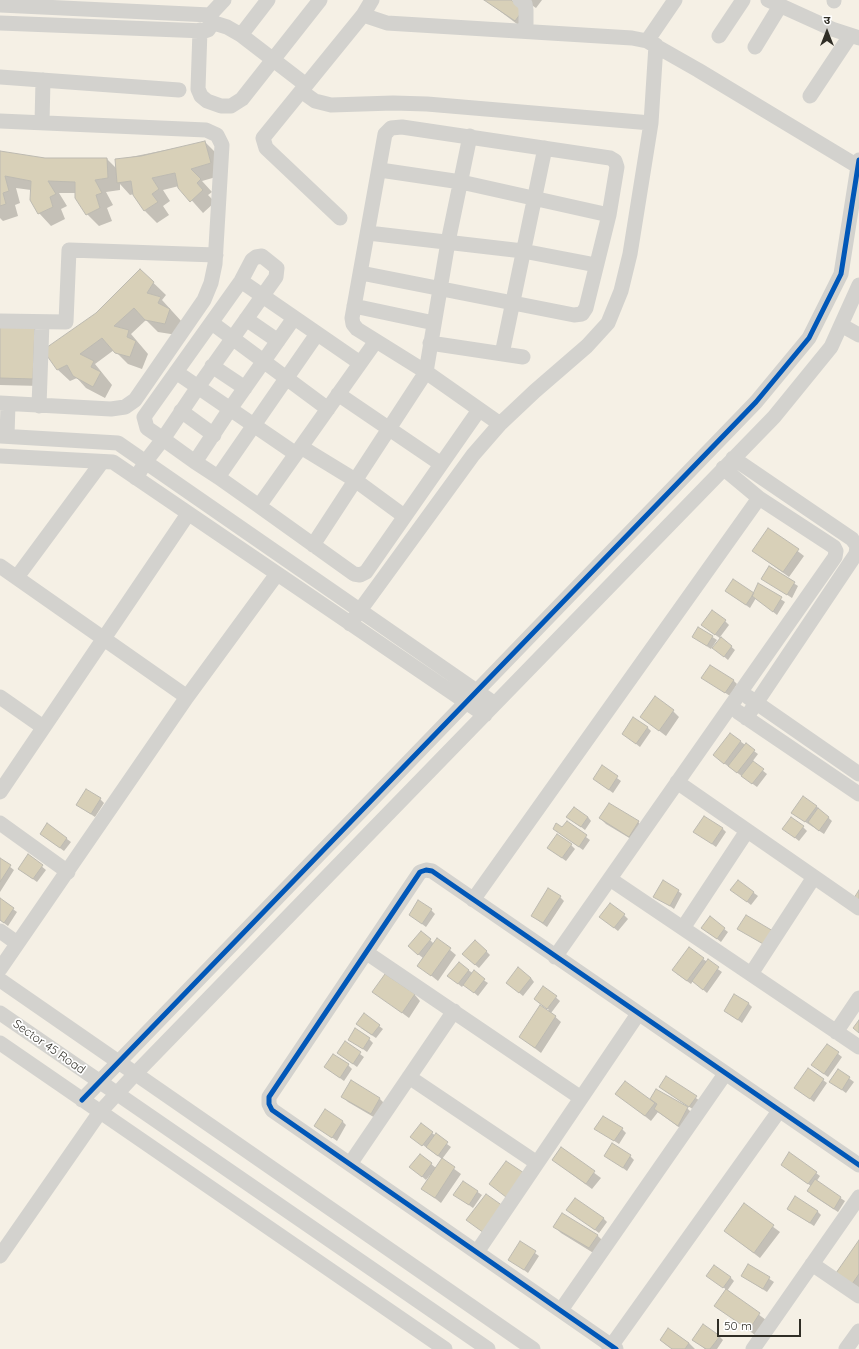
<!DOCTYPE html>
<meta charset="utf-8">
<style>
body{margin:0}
#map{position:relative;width:859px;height:1349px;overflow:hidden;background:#f5f0e5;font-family:Quicksand,"Noto Sans Devanagari",sans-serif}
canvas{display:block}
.north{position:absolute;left:807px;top:12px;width:40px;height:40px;-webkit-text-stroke:3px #fff;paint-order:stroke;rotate:0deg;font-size:11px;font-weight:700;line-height:16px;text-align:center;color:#302e26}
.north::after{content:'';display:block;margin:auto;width:14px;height:18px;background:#302e26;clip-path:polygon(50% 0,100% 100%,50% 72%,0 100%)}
.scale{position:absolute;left:717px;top:1319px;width:84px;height:18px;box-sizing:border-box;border:2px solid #302e26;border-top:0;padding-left:5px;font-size:12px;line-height:14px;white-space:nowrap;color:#302e26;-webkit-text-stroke:3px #fff;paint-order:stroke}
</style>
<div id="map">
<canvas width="859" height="1349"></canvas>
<div class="north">उ</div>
<div class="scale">50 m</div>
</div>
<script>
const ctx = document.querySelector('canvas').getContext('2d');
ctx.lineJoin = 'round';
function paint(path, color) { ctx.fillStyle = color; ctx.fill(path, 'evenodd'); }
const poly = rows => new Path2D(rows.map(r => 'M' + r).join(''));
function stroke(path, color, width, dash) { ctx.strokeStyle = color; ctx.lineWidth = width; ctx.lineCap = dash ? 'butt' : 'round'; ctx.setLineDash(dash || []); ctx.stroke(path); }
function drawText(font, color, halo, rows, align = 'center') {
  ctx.font = font + ' Quicksand,sans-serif'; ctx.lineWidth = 3.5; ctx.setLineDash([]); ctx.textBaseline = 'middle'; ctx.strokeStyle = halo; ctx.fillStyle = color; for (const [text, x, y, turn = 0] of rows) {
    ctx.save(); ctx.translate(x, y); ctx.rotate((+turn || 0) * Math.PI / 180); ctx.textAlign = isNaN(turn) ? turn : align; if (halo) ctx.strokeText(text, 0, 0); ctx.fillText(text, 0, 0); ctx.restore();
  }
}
paint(poly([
 [485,0,509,0,523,10,521,27],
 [524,0,542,0,536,8],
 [205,142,217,154,223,175,202,181,212,192,208,195,215,202,203,213,179,186,163,190,170,201,163,206,169,215,157,223,145,211,134,194,130,195,120,184,120,190,106,192,113,205,107,208,112,221,99,226,87,214,76,193,59,193,67,206,61,209,65,219,51,226,39,213,31,190,16,188,20,203,15,205,18,216,3,221,0,218,0,152,45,159,107,159,117,169,116,160],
 [140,270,166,295,162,300,182,322,177,335,158,332,146,320,131,334,148,354,142,369,128,364,114,350,95,364,112,385,105,398,86,388,77,378,70,381,57,369,97,314],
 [0,325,41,386,0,385],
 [769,529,804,556,789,577,753,551],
 [770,568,798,586,792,598,763,579],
 [758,584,785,602,777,615,756,598,750,608,730,594,754,594],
 [725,621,729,625,720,637,735,650,728,660,714,648,721,639,702,625],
 [699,628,717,640,711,649,693,637],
 [703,678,733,680,737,684,730,696],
 [673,711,679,717,666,736,641,717],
 [647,727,651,731,640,747,627,737],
 [730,734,758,754,752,762,767,774,757,787,718,759],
 [602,767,621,781,613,793,594,779],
 [100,799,104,803,95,817,77,805],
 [816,806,832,821,824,834,796,816],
 [568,817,588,817,591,821,585,830],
 [600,818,638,822,644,828,636,842,606,824],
 [567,823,590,840,583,850,554,829,563,829],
 [48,825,71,842,64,851,41,834],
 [803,827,807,831,799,841,784,829],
 [722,828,726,832,716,847,695,832],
 [571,845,575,849,566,861,548,848],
 [29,856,46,870,37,882,23,872],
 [0,859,14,870,0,892],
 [738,881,758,896,751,905,732,890],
 [678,891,682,894,674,909,655,896],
 [560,897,564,901,547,927,532,916],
 [0,900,17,912,8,926,0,920],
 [431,910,435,914,426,927,410,915],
 [624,915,628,919,618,931,600,917],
 [710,918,728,932,721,942,707,931],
 [437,939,456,955,438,981,418,965,423,958,413,950,430,940,434,944],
 [486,951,490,955,479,968,467,958],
 [703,959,722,972,707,993,693,981,691,984,677,974],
 [468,970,488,983,478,996,464,984,462,987,452,979],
 [531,978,534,982,523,996,511,986],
 [544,987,560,1001,551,1013,561,1022,541,1053,520,1037,549,1010,539,1002],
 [374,992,415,995,420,1001,409,1018],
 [748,1003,752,1007,742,1023,725,1011],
 [379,1026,383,1029,376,1038,361,1028],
 [349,1039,369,1039,373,1043,367,1052],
 [345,1043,364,1057,357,1067,342,1056],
 [827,1045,842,1057,828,1077,817,1069],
 [348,1065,352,1069,344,1081,325,1067],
 [838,1070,854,1082,846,1093,831,1082],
 [667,1077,700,1101,694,1110,664,1090],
 [823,1080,827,1083,814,1102,795,1087],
 [351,1082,380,1099,386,1105,377,1119,348,1102,342,1096],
 [656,1090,687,1108,693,1114,684,1131,658,1112,651,1121,617,1094,650,1101],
 [342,1121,346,1125,337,1141,316,1126],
 [421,1125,451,1147,442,1159,412,1137],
 [596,1129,622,1129,626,1133,619,1144],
 [561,1148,601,1178,592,1189,553,1160],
 [420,1155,436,1168,442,1160,461,1174,441,1203,423,1189,431,1176,430,1175,426,1180,411,1167],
 [606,1156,630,1156,634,1160,627,1171],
 [782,1165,816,1173,820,1176,816,1182,845,1201,838,1212,812,1195,808,1191,811,1186],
 [463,1182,482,1195,473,1208,455,1195],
 [744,1205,780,1232,760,1258,725,1231],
 [788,1209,817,1211,821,1215,814,1226],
 [568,1210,603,1218,607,1222,599,1233],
 [555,1227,597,1235,603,1241,595,1254,561,1233],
 [859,1241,859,1288,843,1279],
 [521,1243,539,1256,528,1273,510,1260],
 [748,1265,774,1282,767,1292,742,1276],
 [707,1276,730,1277,734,1281,727,1291,766,1320,755,1335,716,1306,727,1290],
 [669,1329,689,1343,695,1349,672,1349,665,1344,661,1340],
 [719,1336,723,1340,717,1349,705,1349,693,1339]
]), '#0003');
const building = poly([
 [484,0,511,0,524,9,515,21,484,0],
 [205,141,211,163,191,169,201,179,197,183,203,190,190,202,178,188,175,173,152,178,159,189,152,194,158,202,144,211,133,195,131,181,117,183,115,159,141,156,205,141],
 [0,151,45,158,107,158,108,178,95,180,102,193,96,195,100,208,86,215,75,198,75,182,48,181,56,194,50,197,53,207,38,214,30,200,31,181,5,176,9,191,3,193,6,204,0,206,0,151],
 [140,269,154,282,147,293,161,297,158,303,170,309,165,324,145,320,134,308,114,326,129,330,127,337,136,341,130,357,115,353,102,338,80,354,94,361,91,367,101,372,93,387,73,376,67,365,57,370,43,350,96,313,140,269],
 [0,324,35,325,33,379,0,378,0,324],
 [768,528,799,549,783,572,752,551,768,528],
 [769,566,795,582,787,595,761,579,769,566],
 [733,579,754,593,746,605,725,591,733,579],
 [758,583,782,597,773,612,752,596,758,583],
 [712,610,726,620,715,635,701,625,712,610],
 [698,627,713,636,707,646,692,637,698,627],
 [721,637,732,646,724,657,712,648,721,637],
 [710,665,734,680,725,693,701,678,710,665],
 [655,696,674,710,659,731,640,717,655,696],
 [633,717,648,727,636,744,622,734,633,717],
 [730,733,741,741,724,764,713,755,730,733],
 [746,743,755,750,737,773,728,766,746,743],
 [753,761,764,769,752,784,741,776,753,761],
 [602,765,618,776,609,790,593,779,602,765],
 [86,789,101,798,91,814,76,805,86,789],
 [803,796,817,806,805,822,791,813,803,796],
 [609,803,639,821,629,837,599,818,609,803],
 [574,807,588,817,581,827,566,817,574,807],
 [818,808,829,817,819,831,808,822,818,808],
 [704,816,723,828,712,844,693,832,704,816],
 [791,817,804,826,795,838,782,829,791,817],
 [567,821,587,835,579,847,553,829,556,823,562,827,567,821],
 [47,823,67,838,60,848,40,834,47,823],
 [557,834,572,844,562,858,547,848,557,834],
 [28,854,43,865,33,879,18,869,28,854],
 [0,858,11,865,0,882,0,858],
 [663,880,679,890,670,906,653,897,663,880],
 [738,880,754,892,747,902,730,890,738,880],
 [548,888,561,896,543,923,531,916,548,888],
 [859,890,859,902,854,898,859,890],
 [0,898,14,908,4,923,0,920,0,898],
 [418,900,432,909,422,924,409,915,418,900],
 [610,903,625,914,614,928,599,917,610,903],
 [746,915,773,931,765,945,737,929,746,915],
 [710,916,725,928,717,939,701,928,710,916],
 [421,931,431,939,418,955,408,946,421,931],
 [437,938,451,948,431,976,417,966,437,938],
 [475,940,487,951,475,965,462,954,475,940],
 [689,947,704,958,687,981,672,970,689,947],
 [708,959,719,967,703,990,692,981,708,959],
 [459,962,469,970,458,984,447,976,459,962],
 [518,967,531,978,519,993,506,983,518,967],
 [474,970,485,979,474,993,463,985,474,970],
 [385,974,415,994,402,1013,372,992,385,974],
 [543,986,557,996,547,1009,534,999,543,986],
 [734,994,749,1003,738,1020,724,1011,734,994],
 [540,1005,556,1016,535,1048,519,1037,540,1005],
 [364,1013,380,1025,372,1035,356,1024,364,1013],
 [859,1020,859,1033,853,1028,859,1020],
 [355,1028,370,1038,363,1049,348,1040,355,1028],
 [345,1041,361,1052,353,1064,337,1053,345,1041],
 [827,1044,839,1052,824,1074,811,1065,827,1044],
 [333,1054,349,1064,340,1078,324,1067,333,1054],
 [808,1068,824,1079,810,1099,794,1088,808,1068],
 [838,1069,850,1077,842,1090,829,1082,838,1069],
 [666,1076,697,1096,689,1107,659,1087,666,1076],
 [351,1080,380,1098,371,1114,341,1097,351,1080],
 [625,1081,655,1103,645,1116,615,1094,625,1081],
 [656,1089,688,1107,678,1126,654,1109,657,1104,650,1099,656,1089],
 [325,1109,343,1121,332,1138,314,1126,325,1109],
 [603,1116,623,1128,614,1141,594,1129,603,1116],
 [421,1123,433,1132,422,1146,410,1137,421,1123],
 [436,1133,448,1142,438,1156,426,1147,436,1133],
 [612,1143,631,1155,623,1168,604,1156,612,1143],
 [561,1147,595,1171,586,1184,552,1160,561,1147],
 [789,1152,817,1172,808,1184,781,1165,789,1152],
 [420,1154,432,1163,422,1177,409,1167,420,1154],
 [442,1158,455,1167,435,1198,421,1189,442,1158],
 [506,1161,524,1173,506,1197,489,1184,506,1161],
 [815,1179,841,1197,834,1209,807,1191,815,1179],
 [463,1181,478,1191,469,1205,453,1195,463,1181],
 [486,1194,503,1206,484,1233,466,1220,486,1194],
 [795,1196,818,1211,810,1223,787,1209,795,1196],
 [575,1198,604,1218,595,1230,566,1210,575,1198],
 [744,1203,774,1225,754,1253,724,1231,744,1203],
 [562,1213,598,1235,589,1248,553,1227,562,1213],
 [859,1240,859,1274,852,1284,836,1273,859,1240],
 [520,1241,536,1251,524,1270,508,1260,520,1241],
 [748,1264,770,1277,763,1289,741,1276,748,1264],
 [714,1265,731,1277,723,1288,706,1276,714,1265],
 [726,1289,760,1313,749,1330,714,1306,726,1289],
 [703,1324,720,1336,710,1349,706,1349,692,1340,703,1324],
 [668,1328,689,1343,685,1349,672,1349,660,1340,668,1328]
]);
paint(building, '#d8d0b8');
stroke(building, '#bdbab1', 1);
stroke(poly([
 [520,0,525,4,526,10,526,31],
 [768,0,832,29,859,38],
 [834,1,834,0],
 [0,5,210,15],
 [210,15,224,0],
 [363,15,387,23,632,38,647,41,698,70,859,167],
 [211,22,227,27,241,35,306,85],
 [0,23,205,31,208,30,210,27,210,15],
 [200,30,198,89,201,96,207,101,221,106,231,106,242,99,320,0],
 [241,35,268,0],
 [719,36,743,0],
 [647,41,675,0],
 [755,47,780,6],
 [0,77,179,90],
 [301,91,315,101,331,105,393,103,427,104,651,123],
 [810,96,850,36],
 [0,121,206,130,217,135,222,145,215,264,211,283,204,300,135,400,125,407,111,409,0,403],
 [42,123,43,80],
 [380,170,461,182,609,215],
 [340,218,266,148,263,138,363,15,372,0],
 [368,233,523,251,596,265],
 [361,273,574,315,582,314,586,308,609,215,617,167,615,161,610,158,402,127,391,128,385,134,352,318,353,324,357,329,426,372,500,424],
 [241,281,360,363],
 [354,306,434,323],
 [246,319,278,341],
 [0,321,66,322,69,250,216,255],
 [212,323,328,409],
 [841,325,859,335],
 [376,341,259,506,354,574,360,575,366,572,479,410],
 [430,343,523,357],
 [502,354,545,148],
 [212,366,245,388],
 [176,372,296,454],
 [338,394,441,464],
 [39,406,42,322],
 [181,411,214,435],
 [0,436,118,443,495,704],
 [7,436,8,404],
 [301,447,355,480,404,516],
 [0,456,113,462,485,715],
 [733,458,852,539,857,546,856,554,746,718],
 [195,462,230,409,294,318],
 [218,477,317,334],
 [136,478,146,461,163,439,198,387,276,277,277,268,262,256,256,257,252,260,241,281,144,417,147,428,163,439,195,462,218,477,259,506],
 [313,545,426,372,448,242,470,136],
 [0,566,187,697],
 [17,577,102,462],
 [350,624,473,455,500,424,535,391,587,346,608,323,621,291,630,254,651,123,656,45],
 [0,697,43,727],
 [748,697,859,774],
 [738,712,859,794],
 [677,782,859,908],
 [0,792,188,514],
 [0,823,68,872],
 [610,879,859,1047],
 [473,900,759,498],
 [683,928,747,831],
 [0,931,17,943],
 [367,953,581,1098],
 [555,957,835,557,836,551,834,547,759,498,723,468],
 [0,969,187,697,277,574],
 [751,974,814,877],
 [0,980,533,1349],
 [0,1013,488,1349],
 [836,1032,859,998],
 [0,1043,445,1349],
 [409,1077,537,1163],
 [82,1100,756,402,809,338,841,274,859,160],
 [350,1164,454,1011],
 [477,1252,638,1014],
 [0,1256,100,1112,135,1074,774,417,831,347,859,285],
 [812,1264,859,1296],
 [561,1310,725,1074],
 [609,1349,779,1111],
 [616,1349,272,1110,269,1104,269,1097,420,872,426,870,432,871,859,1165],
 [753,1349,859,1197],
 [846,1349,859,1331]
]), '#d3d2ce', 15);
stroke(poly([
 [82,1100,756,402,809,338,841,274,859,160],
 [616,1349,272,1110,269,1104,269,1097,420,872,426,870,432,871,859,1165]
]), '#0057b8', 5);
drawText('12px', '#302e26', '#fff', [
 ["Sector 45 Road",49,1047,35]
]);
</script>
